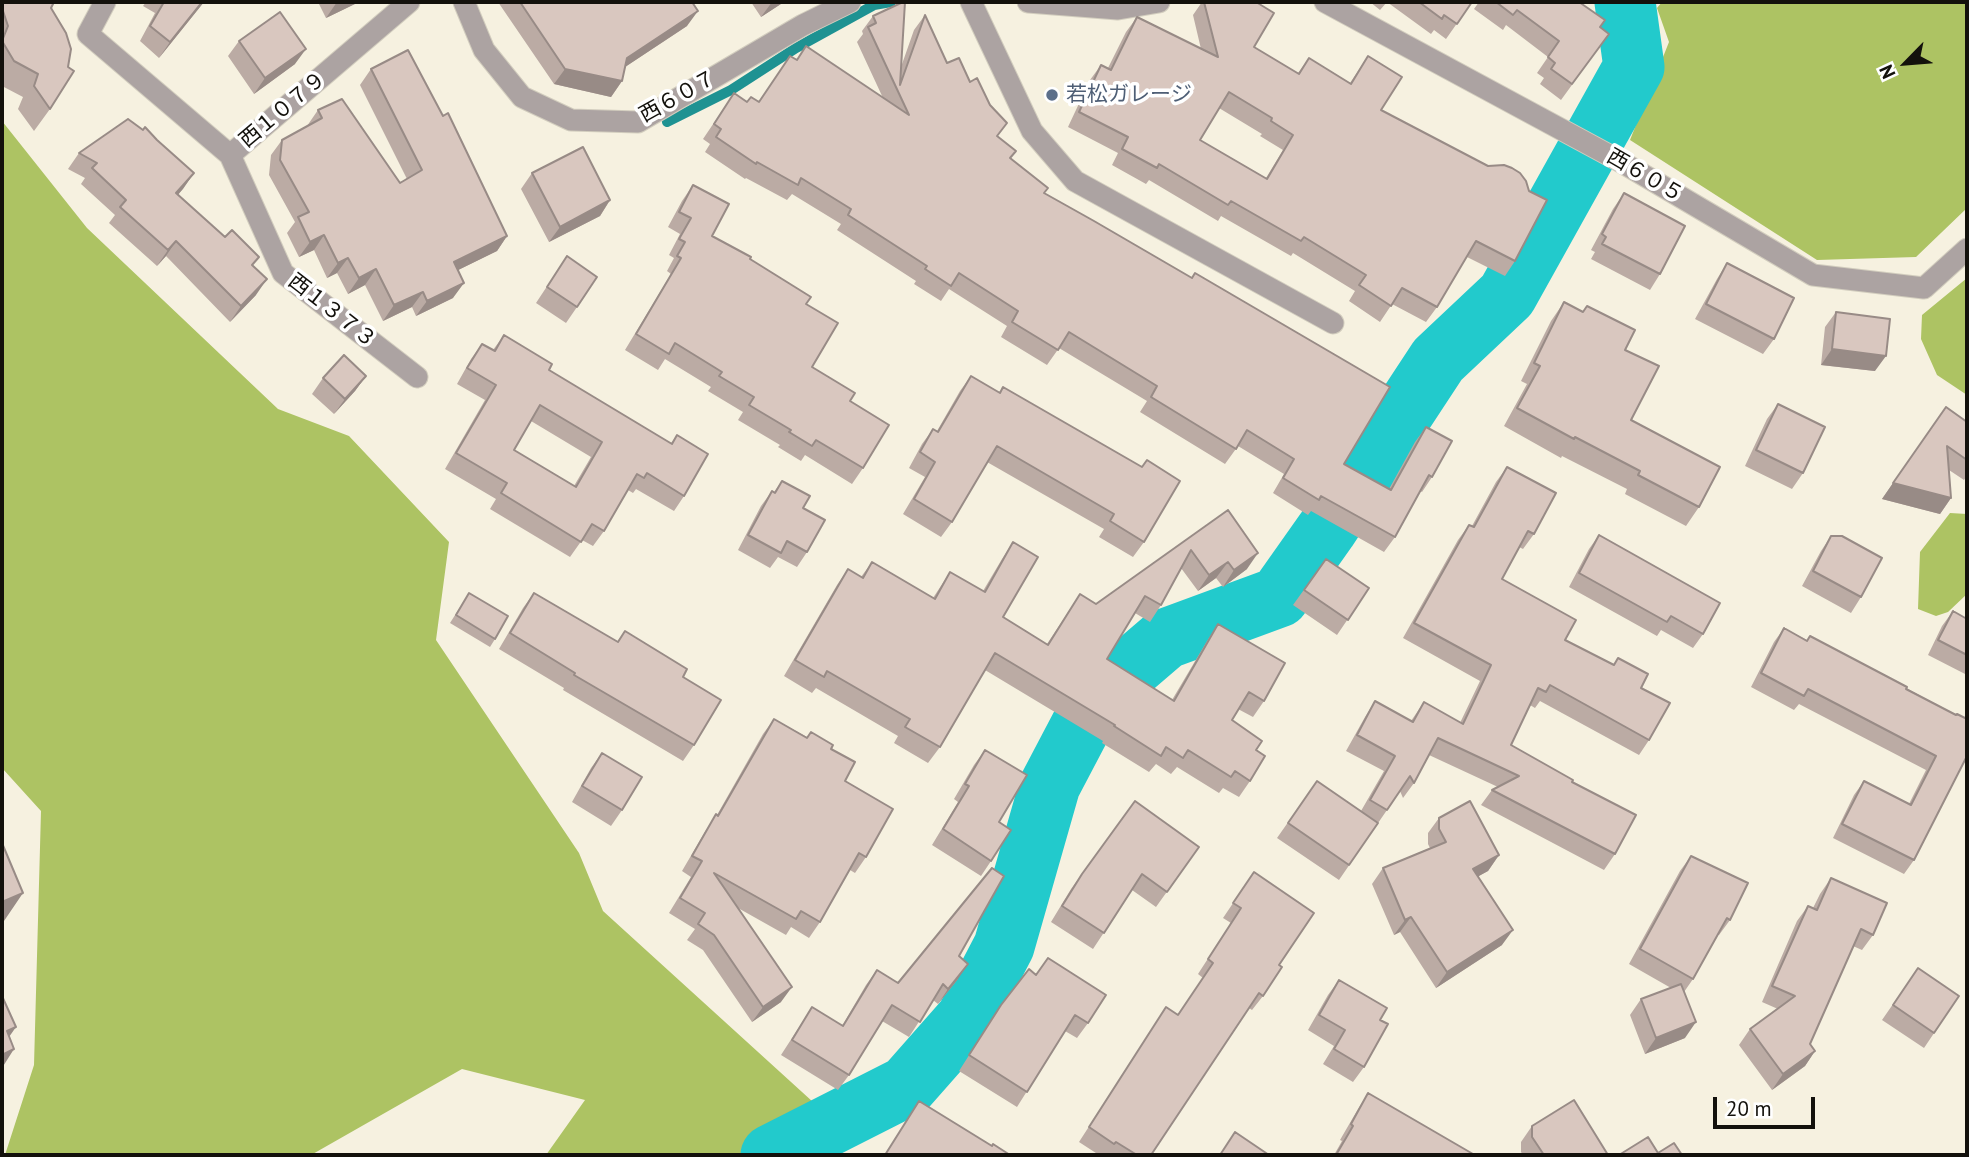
<!DOCTYPE html>
<meta charset="utf-8">
<style>
body{margin:0}
#map{position:relative;width:1969px;height:1157px;overflow:hidden;background:#f6f1e0;font-family:"PT Sans",sans-serif}
canvas{display:block}
.frame{position:absolute;inset:0;border:4px solid #13110c;pointer-events:none}
.north{position:absolute;left:1871px;top:28px;width:70px;height:70px;-webkit-text-stroke:5px #fff;paint-order:stroke;rotate:245deg;font-size:19px;font-weight:700;line-height:28px;text-align:center;color:#13110c}
.north::after{content:'';display:block;margin:auto;width:24px;height:32px;background:#13110c;clip-path:polygon(50% 0,100% 100%,50% 72%,0 100%)}
.scale{position:absolute;left:1713px;top:1097px;width:102px;height:32px;box-sizing:border-box;border:4px solid #13110c;border-top:0;padding-left:9px;font-size:21px;line-height:24px;white-space:nowrap;color:#13110c;-webkit-text-stroke:5px #fff;paint-order:stroke}
</style>
<div id="map">
<canvas width="1969" height="1157"></canvas>
<div class="frame"></div>
<div class="north">N</div>
<div class="scale">20 m</div>
</div>
<script>
const ctx = document.querySelector('canvas').getContext('2d');
ctx.lineJoin = 'round';
function paint(path, color) { ctx.fillStyle = color; ctx.fill(path, 'evenodd'); }
const poly = rows => new Path2D(rows.map(r => 'M' + r).join(''));
function stroke(path, color, width, dash) { ctx.strokeStyle = color; ctx.lineWidth = width; ctx.lineCap = dash ? 'butt' : 'round'; ctx.setLineDash(dash || []); ctx.stroke(path); }
function drawText(font, color, halo, rows, align = 'center') {
  ctx.font = font + ' "PT Sans","Noto Sans JP",sans-serif'; ctx.lineWidth = 7; ctx.setLineDash([]); ctx.textBaseline = 'middle'; ctx.strokeStyle = halo; ctx.fillStyle = color; for (const [text, x, y, turn = 0] of rows) {
    ctx.save(); ctx.translate(x, y); ctx.rotate((+turn || 0) * Math.PI / 180); ctx.textAlign = isNaN(turn) ? turn : align; if (halo) ctx.strokeText(text, 0, 0); ctx.fillText(text, 0, 0); ctx.restore();
  }
}
paint(poly([
 [1662,2,1967,2,1967,208,1916,257,1817,260,1630,140,1669,42,1657,8],
 [2,121,87,228,278,409,349,436,449,542,436,640,579,853,603,911,824,1112,770,1155,546,1155,585,1100,462,1069,311,1155,5,1155,34,1065,41,811,2,768],
 [1967,278,1967,395,1937,375,1921,339,1922,315],
 [1950,513,1967,514,1967,594,1948,612,1936,616,1918,609,1920,552]
]), '#adc363');
stroke(poly([
 [667,122,731,90,796,48,874,5,891,2]
]), '#1e9292', 10);
stroke(poly([
 [771,1155,907,1086,966,1019,1004,946,1050,785,1081,726,1123,675,1165,639,1279,597,1327,529,1438,360,1507,295,1634,67,1625,2]
]), '#22cacc', 61);
const minor = poly([
 [105,2,88,34,230,155,409,2],
 [464,2,484,50,522,97,571,120,638,122,803,25,850,2],
 [971,2,1032,131,1075,181,1333,323],
 [1028,2,1118,9,1159,2],
 [1325,2,1618,160,1813,275,1924,288,1967,249],
 [230,155,283,273,417,377]
]);
stroke(minor, '#d2cdbe', 23);
stroke(minor, '#aca3a2', 21);
paint(poly([
 [2,2,51,8,50,109,34,131,18,109,23,97,2,86],
 [146,2,204,2,159,58,140,41,155,13,143,6],
 [318,2,358,2,357,3,326,18],
 [498,2,692,2,687,26,625,67,622,81,611,97,554,84],
 [751,2,784,2,761,17],
 [1202,2,1256,2,1254,47,1298,73,1309,58,1350,83,1368,56,1381,110,1515,261,1505,276,1467,257,1437,307,1426,322,1392,304,1380,322,1349,301,1355,291,1293,253,1291,256,1221,216,1218,221,1149,180,1146,184,1112,165,1118,153,1068,127,1090,80,1101,65,1108,68,1126,32,1137,17,1201,49,1193,15],
 [1219,108,1262,134,1260,136,1283,150,1266,178,1200,140],
 [1370,2,1387,2,1380,10],
 [1387,2,1472,2,1446,39,1434,30,1431,34],
 [1479,2,1579,2,1600,27,1609,34,1561,100,1540,84,1544,78,1537,73,1548,57,1506,25,1503,30,1474,9],
 [925,15,947,63,997,136,1011,158,1045,193,1344,464,1389,489,1415,442,1426,427,1432,477,1422,492,1420,491,1395,537,1384,552,1311,511,1308,515,1273,493,1284,474,1238,446,1225,464,1140,412,1147,401,1059,348,1047,365,1001,337,1007,326,949,289,941,301,914,284,916,281,837,230,841,224,792,194,787,200,746,178,745,179,705,152,710,144,703,139,734,93,747,102,759,102,796,60,883,98,857,42,863,34,862,31,873,16,901,67,914,30],
 [239,41,295,64,254,94,228,56],
 [371,69,507,236,497,251,458,270,453,298,416,316,412,307,383,321,365,285,348,294,337,273,327,278,314,250,299,257,287,233,295,222,269,175,271,155,282,140,307,126,318,110,400,183,407,179,360,85],
 [157,140,194,173,178,195,253,266,256,295,230,322,166,256,157,266,109,223,115,215,81,184,85,178,68,169,79,153],
 [532,173,610,200,600,216,549,242,521,189],
 [693,185,712,236,750,259,806,304,812,367,850,401,863,468,852,484,805,455,801,461,778,447,780,445,738,420,743,412,708,391,711,387,665,359,658,370,625,350,671,274,667,271,674,258,669,255,680,234,668,227,682,201],
 [1624,193,1660,274,1650,290,1591,259,1595,252,1591,250,1613,209],
 [567,256,577,307,566,323,536,303],
 [1727,263,1774,339,1763,354,1695,319,1717,279],
 [1564,302,1582,312,1587,306,1625,350,1631,420,1699,507,1686,526,1625,494,1627,489,1562,456,1561,458,1504,426,1527,384,1521,381,1551,321],
 [1836,312,1875,371,1821,365,1825,327],
 [504,335,549,370,671,443,677,435,684,496,674,511,636,489,633,493,628,490,604,531,593,546,582,540,570,557,490,509,496,499,445,469,485,400,457,384,471,359,482,344,493,350],
 [531,421,591,457,574,486,514,450],
 [366,376,355,391,334,414,312,394,323,378],
 [971,376,1144,542,1133,557,1099,537,1104,529,987,462,952,522,941,537,903,514,925,477,909,468,922,444,933,429,937,431,960,391],
 [1778,404,1803,473,1792,489,1745,466,1767,419],
 [1946,407,1967,422,1967,476,1964,480,1949,470,1951,498,1940,514,1882,499],
 [1507,467,1534,534,1523,549,1519,547,1502,579,1565,640,1613,665,1618,658,1641,688,1649,740,1639,755,1540,701,1535,708,1530,705,1511,745,1572,782,1615,854,1604,870,1481,805,1492,790,1498,787,1429,755,1414,783,1403,798,1400,791,1339,880,1277,838,1317,781,1361,811,1384,771,1346,751,1365,717,1375,701,1411,721,1424,702,1460,723,1480,681,1403,638,1458,540,1469,525,1472,526,1496,482],
 [782,481,803,508,807,552,797,567,778,557,770,568,738,550,761,506,772,491,774,492],
 [1228,510,1247,569,1223,587,1216,578,1198,591,1181,568,1161,605,1150,622,1135,613,1107,659,1172,700,1207,641,1218,624,1264,701,1253,717,1238,709,1232,720,1256,750,1250,781,1239,797,1223,788,1219,793,1177,767,1171,774,1156,764,1149,772,1102,743,1103,741,985,670,940,747,928,763,894,743,898,736,816,688,812,693,784,676,837,585,848,569,861,577,872,562,933,598,950,572,983,591,1002,559,1013,542,1003,617,1047,644,1080,594,1096,604],
 [1599,535,1703,634,1693,648,1661,630,1657,636,1569,587,1589,549],
 [1831,536,1861,597,1851,613,1802,586,1821,551],
 [1326,559,1369,588,1337,635,1293,605],
 [469,593,495,639,490,647,450,623],
 [534,593,617,642,625,631,683,677,694,745,683,761,563,690,564,688,499,649,523,608],
 [1953,611,1967,619,1967,675,1928,655,1942,626],
 [1784,628,1807,640,1810,636,1956,715,1914,860,1904,874,1833,838,1854,795,1864,781,1909,804,1926,770,1799,704,1794,710,1751,687,1774,642],
 [774,719,807,737,811,732,831,749,845,781,866,857,855,873,850,870,820,922,809,938,791,927,786,935,738,908,781,1002,752,1022,703,950,687,940,695,929,669,913,691,877,682,871,706,830,717,815,763,734],
 [985,750,991,861,981,876,932,845,958,802,954,799,974,765],
 [602,753,622,810,611,826,572,802,591,768],
 [1135,801,1199,847,1156,907,1132,890,1093,949,1051,922,1071,889],
 [1439,818,1499,855,1488,871,1478,876,1502,945,1436,988,1400,932,1394,935,1372,884,1383,868,1430,848,1428,844,1428,833],
 [1691,856,1730,920,1719,935,1718,935,1693,979,1684,992,1685,1038,1645,1054,1630,1015,1641,999,1671,988,1629,964,1680,871],
 [1254,872,1279,965,1263,996,1252,1010,1249,1008,1151,1155,1099,1155,1079,1142,1166,1007,1178,1015,1203,978,1198,974,1231,923,1223,918],
 [1831,878,1873,935,1862,950,1853,946,1810,1044,1815,1051,1805,1066,1772,1090,1739,1045,1750,1029,1778,1009,1762,1002,1797,921,1808,906,1813,908,1820,894],
 [959,956,958,979,938,1004,933,1000,909,1037,882,1021,849,1075,838,1090,781,1055,812,1007,842,1026,866,985,877,970,898,983],
 [1048,958,1088,1023,1077,1038,1065,1031,1017,1107,959,1071,1001,1005,1036,975],
 [1918,968,1959,996,1924,1048,1882,1020],
 [1339,980,1380,1020,1364,1067,1353,1082,1323,1064,1334,1046,1308,1030,1328,995],
 [1368,1093,1474,1155,1334,1155,1342,1141,1340,1140,1358,1109],
 [1532,1126,1608,1155,1523,1155,1521,1152,1521,1142]
]), '#bbaba4');
paint(poly([
 [202,2,204,2,159,58,170,42],
 [337,2,358,2,357,3,326,18],
 [772,2,784,2,761,17],
 [698,11,687,26,616,73,627,58],
 [306,49,295,64,254,94,265,78],
 [565,69,622,81,611,97,554,84],
 [194,173,183,189,165,209,176,193],
 [610,200,600,216,549,242,560,227],
 [324,235,314,250,299,257,310,242],
 [507,236,497,251,444,277,454,262],
 [176,241,166,256,157,266,168,250],
 [348,258,337,273,327,278,338,263],
 [376,269,365,285,348,294,359,278],
 [267,279,256,295,230,322,241,306],
 [464,283,453,298,416,316,427,301],
 [423,292,412,307,383,321,394,305],
 [1832,349,1886,356,1875,371,1821,365],
 [366,376,355,391,334,414,345,399],
 [1893,483,1951,498,1940,514,1882,499],
 [1258,553,1247,569,1223,587,1234,570],
 [1228,562,1216,578,1198,591,1209,575],
 [1499,855,1488,871,1463,885,1473,869],
 [23,893,4,921,2,922,2,902],
 [1411,917,1400,932,1394,935,1405,920],
 [1513,930,1502,945,1436,988,1447,972],
 [968,964,958,979,938,1004,948,989],
 [792,987,781,1002,752,1022,763,1007],
 [1696,1022,1685,1038,1645,1054,1656,1038],
 [16,1027,2,1047,7,1031],
 [14,1049,2,1068,2,1055],
 [1815,1051,1805,1066,1772,1090,1783,1074]
]), '#988b86');
const building = poly([
 [2,2,54,2,51,8,66,33,71,49,68,67,74,71,50,109,34,86,38,74,14,61,2,41,8,26,2,8,2,2],
 [164,2,202,2,170,42,150,26,164,2],
 [520,2,692,2,698,11,627,58,622,81,565,69,520,2],
 [903,2,905,2,900,85,925,15,947,63,959,58,970,82,977,78,990,105,1007,123,997,136,1016,151,1010,158,1048,188,1044,193,1094,221,1192,278,1195,273,1390,387,1344,464,1391,490,1426,427,1452,441,1432,477,1429,475,1395,537,1321,496,1319,500,1283,478,1294,459,1247,430,1236,449,1151,397,1157,386,1069,332,1058,350,1012,322,1018,311,959,273,951,286,925,269,927,266,848,215,851,209,801,178,798,185,757,162,756,164,716,137,721,129,714,124,734,93,747,102,751,97,759,102,790,56,797,60,806,46,909,115,868,27,876,23,873,16,903,2],
 [1204,2,1256,2,1274,13,1254,47,1299,74,1309,58,1351,84,1368,56,1402,77,1381,110,1488,166,1504,165,1512,168,1520,173,1526,181,1529,191,1547,200,1515,261,1476,241,1437,307,1402,288,1391,306,1359,285,1366,275,1304,237,1301,241,1231,201,1228,205,1159,164,1157,168,1122,149,1128,137,1079,112,1101,65,1111,70,1137,17,1218,57,1204,2],
 [1229,92,1272,118,1271,121,1293,135,1267,179,1200,140,1229,92],
 [1419,2,1472,2,1457,24,1444,15,1442,19,1419,2],
 [1496,2,1579,2,1605,20,1600,27,1609,34,1572,84,1551,69,1555,63,1548,57,1559,41,1517,10,1513,15,1496,2],
 [280,12,306,49,265,78,239,41,280,12],
 [408,50,443,116,448,113,507,236,454,262,464,283,427,301,423,292,394,305,376,269,359,278,348,258,338,263,324,235,310,242,298,217,309,212,280,160,282,140,322,118,318,110,342,99,400,183,422,170,371,69,408,50],
 [128,119,143,130,145,127,157,140,194,173,176,193,225,237,232,230,259,257,252,265,267,279,241,306,176,241,168,250,120,207,126,200,92,168,97,163,79,153,128,119],
 [583,147,610,200,560,227,532,173,583,147],
 [693,185,729,204,712,236,751,257,750,259,811,297,806,304,838,323,812,367,855,393,850,401,889,425,863,468,816,440,812,446,789,432,791,430,749,405,754,397,719,376,722,372,675,343,669,354,636,334,681,258,677,256,685,242,679,239,691,218,679,212,693,185],
 [1624,193,1685,226,1660,274,1602,244,1606,237,1602,234,1624,193],
 [567,256,597,277,577,307,547,287,567,256],
 [1727,263,1794,298,1774,339,1706,304,1727,263],
 [1564,302,1583,312,1587,306,1635,330,1625,350,1659,366,1631,420,1720,467,1699,507,1638,475,1640,471,1575,437,1574,439,1517,408,1540,366,1534,363,1564,302],
 [1836,312,1890,319,1886,356,1832,349,1836,312],
 [504,335,552,364,549,370,672,444,677,435,708,454,684,496,647,473,644,478,637,474,604,531,592,524,581,542,501,493,507,483,456,453,496,385,467,368,482,344,495,351,504,335],
 [540,405,602,442,576,487,514,450,540,405],
 [344,355,366,376,345,399,323,378,344,355],
 [971,376,1000,393,1003,387,1142,467,1147,460,1180,481,1144,542,1110,521,1114,514,997,446,952,522,914,499,935,462,920,452,933,429,938,432,971,376],
 [1778,404,1825,427,1803,473,1756,450,1778,404],
 [1946,407,1967,422,1967,460,1947,446,1951,498,1893,483,1946,407],
 [1507,467,1556,493,1534,534,1528,531,1502,579,1576,620,1565,640,1614,665,1618,658,1648,674,1641,688,1670,703,1649,740,1550,685,1546,692,1538,688,1511,745,1573,780,1572,782,1636,815,1615,854,1492,790,1519,776,1438,738,1414,783,1410,776,1387,810,1370,800,1395,756,1357,735,1375,701,1413,722,1424,702,1463,724,1491,665,1414,623,1469,525,1474,527,1507,467],
 [782,481,810,496,803,508,825,520,807,552,787,541,781,553,748,535,772,491,775,493,782,481],
 [1228,510,1258,553,1234,570,1228,562,1209,575,1191,550,1161,605,1145,596,1107,659,1174,701,1218,624,1285,663,1264,701,1249,692,1232,720,1262,741,1256,750,1265,756,1250,781,1235,771,1231,777,1188,750,1183,758,1166,747,1161,756,1114,726,1115,725,995,653,940,747,905,727,910,719,827,671,824,677,795,660,848,569,863,578,872,562,935,599,950,572,985,592,1013,542,1038,557,1003,617,1048,645,1080,594,1096,604,1228,510],
 [1599,535,1720,603,1703,634,1671,616,1667,622,1579,573,1599,535],
 [1831,536,1842,536,1882,558,1861,597,1813,571,1831,536],
 [1326,559,1369,588,1348,620,1304,590,1326,559],
 [469,593,508,616,495,639,456,615,469,593],
 [534,593,618,642,625,631,687,669,683,677,721,700,694,745,574,675,575,673,510,633,534,593],
 [1953,611,1967,619,1967,655,1938,640,1953,611],
 [1784,628,1807,641,1810,636,1907,687,1906,689,1956,715,1957,714,1967,719,1967,756,1914,860,1842,824,1864,781,1911,805,1936,756,1808,689,1804,696,1761,673,1784,628],
 [774,719,807,738,811,732,833,745,831,749,855,762,845,781,893,809,866,857,859,853,820,922,801,911,796,919,714,873,792,987,763,1007,714,935,698,924,705,913,680,898,702,861,692,856,716,814,718,816,774,719],
 [985,750,1027,775,999,822,1011,830,991,861,943,829,969,786,965,784,985,750],
 [602,753,642,777,622,810,582,786,602,753],
 [1317,781,1378,823,1349,865,1288,823,1317,781],
 [1135,801,1199,847,1167,892,1142,874,1104,933,1062,906,1082,874,1135,801],
 [1470,801,1499,855,1473,869,1513,930,1447,972,1411,917,1405,920,1383,868,1446,842,1439,829,1439,818,1470,801],
 [2,843,23,893,2,902,2,843],
 [1691,856,1748,883,1730,920,1727,918,1693,979,1640,949,1691,856],
 [992,868,1004,876,959,956,968,964,948,989,943,984,920,1022,892,1005,849,1075,792,1040,812,1007,843,1026,877,970,898,983,992,868],
 [1254,872,1314,913,1279,965,1282,967,1263,996,1259,993,1151,1155,1137,1155,1116,1142,1114,1144,1089,1127,1166,1007,1178,1015,1213,963,1208,959,1241,908,1233,903,1254,872],
 [1831,878,1887,903,1873,935,1861,929,1810,1044,1815,1051,1783,1074,1750,1029,1795,996,1772,986,1808,906,1817,910,1831,878],
 [1048,958,1106,995,1088,1023,1075,1015,1027,1092,969,1055,1001,1005,1029,969,1036,975,1048,958],
 [1918,968,1959,996,1934,1033,1893,1005,1918,968],
 [1339,980,1387,1008,1380,1020,1388,1024,1364,1067,1334,1049,1345,1030,1319,1015,1339,980],
 [1681,984,1696,1022,1656,1038,1641,999,1681,984],
 [2,996,16,1027,7,1031,14,1049,2,1055,2,996],
 [1368,1093,1473,1154,1474,1155,1336,1155,1353,1126,1351,1124,1368,1093],
 [1574,1100,1608,1155,1544,1155,1532,1137,1532,1126,1574,1100],
 [919,1101,992,1146,993,1144,1010,1155,885,1155,919,1101],
 [1235,1132,1269,1155,1220,1155,1235,1132],
 [1648,1137,1658,1153,1674,1143,1682,1155,1619,1155,1648,1137]
]);
paint(building, '#d9c7bf');
stroke(building, '#988b86', 2);
for (const [x, y, r, color] of [
 [1052,95,7,"#5c6f8a"]
]) { const dot = new Path2D(); dot.arc(x, y, r, 0, 2 * Math.PI); ctx.fillStyle = color; ctx.fill(dot); stroke(dot, '#fff', 2.5); }
drawText('21px', '#4e5e75', '#fff', [
 ["若松ガレージ",1066,95]
], 'left');
drawText('21px', '#13110c', '#fff', [
 ["西６０７",678,97,-29],
 ["西１０７９",283,110,-40],
 ["西６０５",1645,176,30],
 ["西１３７３",332,311,38]
]);
</script>
